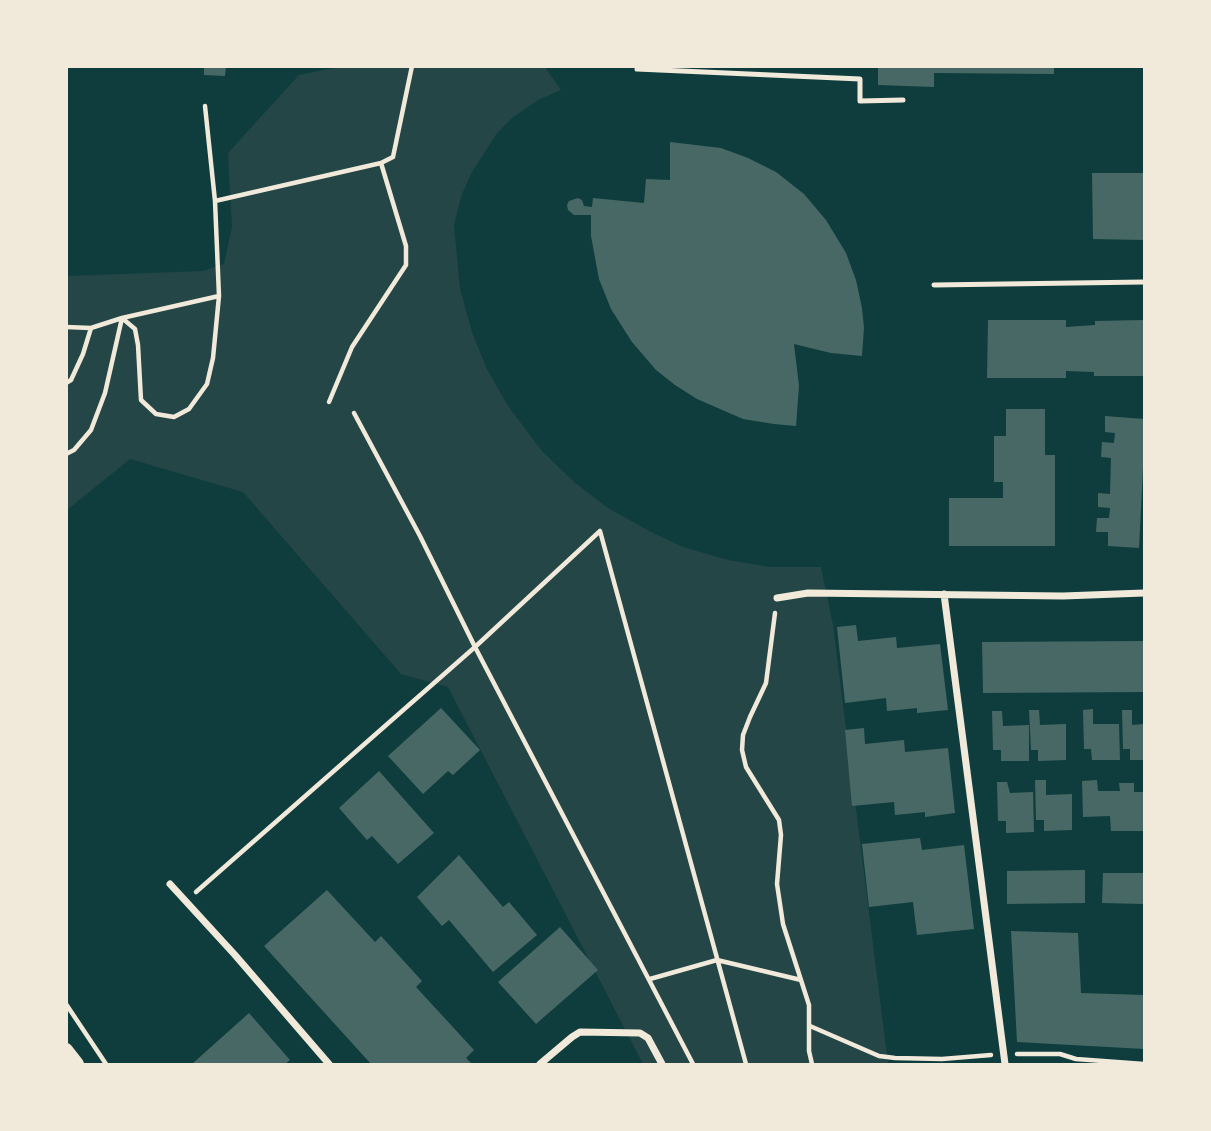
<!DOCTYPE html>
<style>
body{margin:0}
#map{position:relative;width:1211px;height:1131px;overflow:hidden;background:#0f3d3e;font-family:"Noto Sans",sans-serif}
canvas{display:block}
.frame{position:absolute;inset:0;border:68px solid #f1e9da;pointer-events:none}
</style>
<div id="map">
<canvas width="1211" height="1131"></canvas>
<div class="frame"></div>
</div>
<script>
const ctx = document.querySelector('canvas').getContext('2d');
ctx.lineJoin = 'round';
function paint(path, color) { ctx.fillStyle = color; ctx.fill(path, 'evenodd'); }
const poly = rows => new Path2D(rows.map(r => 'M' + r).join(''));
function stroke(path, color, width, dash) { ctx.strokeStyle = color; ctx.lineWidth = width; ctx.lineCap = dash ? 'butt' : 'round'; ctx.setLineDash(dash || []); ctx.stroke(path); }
paint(poly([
 [345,66,545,67,561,90,538,100,512,118,497,133,472,172,462,194,454,225,460,289,473,335,487,369,508,406,542,451,574,482,608,508,651,532,683,547,728,560,770,567,821,567,833,625,888,1064,643,1064,448,687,401,674,243,492,130,459,67,510,67,276,203,271,224,264,232,227,228,153,299,75]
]), '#244646');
paint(poly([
 [204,66,226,66,225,76,204,75],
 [878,66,1054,66,1054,74,934,73,934,87,878,85],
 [670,142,721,148,748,158,776,172,804,194,826,220,846,253,856,280,862,308,864,328,862,356,831,353,794,344,799,386,796,426,774,424,743,419,697,399,675,385,656,370,632,342,611,309,599,279,591,236,591,215,574,215,568,210,567,205,569,201,578,198,582,200,584,206,592,207,593,198,644,203,646,179,670,180],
 [1092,173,1144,173,1144,240,1093,239],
 [988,320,1066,320,1066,327,1095,325,1095,321,1144,320,1144,376,1094,376,1094,372,1066,371,1066,378,987,378],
 [1006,409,1045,409,1045,455,1055,455,1055,546,949,546,949,498,1003,498,1003,482,994,482,994,436,1006,436],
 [1105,416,1144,419,1144,448,1139,548,1108,546,1108,532,1096,532,1097,518,1109,518,1110,508,1098,507,1098,493,1110,494,1111,458,1101,457,1102,442,1114,443,1115,433,1105,432],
 [856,625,858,641,896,637,897,648,940,644,948,710,917,713,917,708,887,711,886,698,845,703,837,627],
 [1144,641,1144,692,983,693,982,642],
 [441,708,480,750,453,775,448,771,423,794,388,756],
 [1093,709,1093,724,1119,724,1120,760,1092,760,1091,749,1084,749,1083,710],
 [1029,710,1039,710,1040,725,1066,724,1066,760,1038,761,1038,750,1031,750],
 [1122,710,1132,710,1132,725,1144,724,1144,760,1130,760,1130,749,1123,749],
 [992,711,1002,711,1003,726,1029,725,1029,761,1001,761,1001,750,993,750],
 [864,728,865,744,904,740,905,752,948,748,955,813,925,817,925,812,895,815,894,802,852,806,845,730],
 [379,771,434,833,398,864,372,836,367,840,339,808],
 [1035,780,1046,780,1046,795,1072,794,1072,830,1044,831,1044,820,1036,820],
 [1097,780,1098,791,1120,791,1119,783,1134,783,1134,792,1144,792,1144,831,1111,831,1110,816,1083,817,1082,781],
 [997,782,1007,782,1010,793,1033,792,1034,832,1006,833,1006,821,998,821],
 [920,838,922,850,964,845,974,929,917,935,913,902,869,907,862,844],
 [459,855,503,907,509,902,537,935,493,972,449,920,442,926,417,897],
 [1085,870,1085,903,1007,904,1007,871],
 [1103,873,1144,873,1144,904,1102,903],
 [327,890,375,942,381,936,422,981,416,987,474,1050,466,1058,472,1064,371,1064,264,946],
 [560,927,598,970,536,1024,498,982],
 [1011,931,1078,933,1081,993,1144,995,1144,1049,1017,1042],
 [249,1013,290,1060,285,1064,192,1064]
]), '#486865');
stroke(poly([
 [215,201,381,163,393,157,412,66],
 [66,327,91,328],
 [66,383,71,380,83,354,91,328,122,318,135,329,138,345,141,400,156,414,174,417,189,409,207,384,213,358,219,296,215,201,205,106],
 [329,402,352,347,406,265,406,246,381,163],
 [354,413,420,536,475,647,600,531],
 [66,454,74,450,91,430,105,393,122,318,219,296],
 [600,531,746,1064],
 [775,613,766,683,750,717,743,735,742,750,746,767,779,820,781,835,777,884,783,924,809,1005,809,1051,812,1064],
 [196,892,475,647,693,1064],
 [650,979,717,960,801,980],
 [66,1004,106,1064],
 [810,1026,879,1056,895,1058,942,1059,991,1055],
 [1017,1054,1060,1054,1076,1059,1144,1064]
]), '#f1e9da', 4.5);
stroke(poly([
 [637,69,860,79,860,101,903,100],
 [934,285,1144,282]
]), '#f1e9da', 5);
stroke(poly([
 [944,594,1005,1064],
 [777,598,808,593,1063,596,1144,593],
 [170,884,235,955,329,1064],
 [540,1064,572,1037,580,1032,640,1033,648,1038,662,1064]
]), '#f1e9da', 7);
stroke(poly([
 [66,1050,77,1064]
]), '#f1e9da', 14);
</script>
